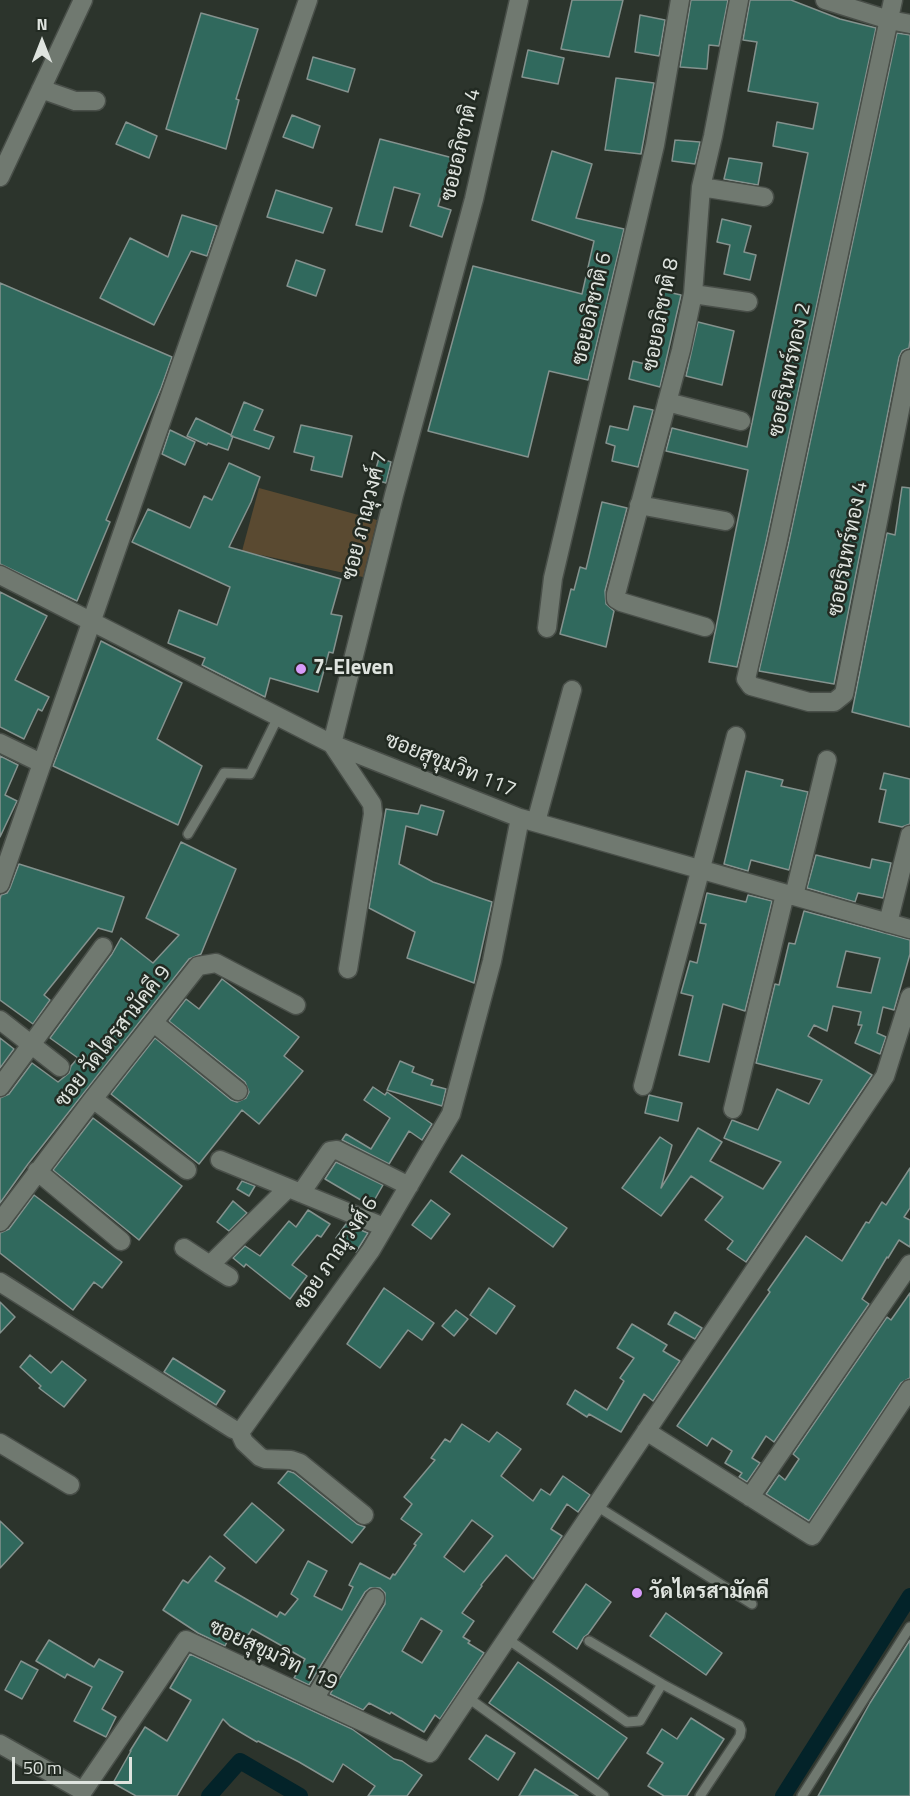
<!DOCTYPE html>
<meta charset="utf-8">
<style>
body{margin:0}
#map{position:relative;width:910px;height:1796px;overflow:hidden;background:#2c342c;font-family:"Titillium Web",sans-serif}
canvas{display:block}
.north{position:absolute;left:12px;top:12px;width:60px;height:60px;-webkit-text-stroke:4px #222a22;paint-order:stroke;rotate:0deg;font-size:16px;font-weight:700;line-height:24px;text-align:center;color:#dfe4df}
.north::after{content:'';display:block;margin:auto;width:21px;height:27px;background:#dfe4df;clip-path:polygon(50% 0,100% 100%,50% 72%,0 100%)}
.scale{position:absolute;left:12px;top:1757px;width:120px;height:27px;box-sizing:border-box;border:3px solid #dfe4df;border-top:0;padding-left:8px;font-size:18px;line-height:21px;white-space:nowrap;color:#dfe4df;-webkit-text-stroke:4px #222a22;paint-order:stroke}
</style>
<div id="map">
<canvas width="910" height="1796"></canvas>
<div class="north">N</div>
<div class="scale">50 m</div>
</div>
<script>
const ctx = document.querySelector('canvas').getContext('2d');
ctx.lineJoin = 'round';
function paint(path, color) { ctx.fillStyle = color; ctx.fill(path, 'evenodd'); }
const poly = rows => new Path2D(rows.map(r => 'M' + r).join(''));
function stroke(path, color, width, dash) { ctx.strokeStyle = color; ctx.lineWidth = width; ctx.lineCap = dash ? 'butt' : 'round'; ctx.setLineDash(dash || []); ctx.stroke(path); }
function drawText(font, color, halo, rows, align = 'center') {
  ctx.font = font + ' "Titillium Web",Sarabun,sans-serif'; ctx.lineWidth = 5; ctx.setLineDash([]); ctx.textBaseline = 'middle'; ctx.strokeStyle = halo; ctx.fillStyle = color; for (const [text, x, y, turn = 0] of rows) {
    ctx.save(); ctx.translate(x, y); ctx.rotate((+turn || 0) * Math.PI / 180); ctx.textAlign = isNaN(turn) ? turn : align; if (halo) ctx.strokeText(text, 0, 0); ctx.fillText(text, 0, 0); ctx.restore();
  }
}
paint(poly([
 [259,488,377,520,363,577,242,551]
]), '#5a4a31');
stroke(poly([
 [209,1796,240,1761,300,1796],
 [783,1796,910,1596]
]), '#032329', 16);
const building = poly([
 [572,0,623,0,609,57,561,49,572,0],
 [691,0,728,0,719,46,709,45,707,69,680,67,691,0],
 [750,0,791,0,840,19,876,28,766,542,737,667,709,662,748,470,666,451,672,428,747,447,808,153,773,146,777,122,813,129,818,103,748,91,757,42,743,40,750,0],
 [201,13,258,29,236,99,239,100,226,149,166,129,201,13],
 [640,15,665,20,659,56,635,52,640,15],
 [897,33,910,35,910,340,909,348,902,351,899,357,834,684,759,671,788,546,897,33],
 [528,50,564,58,558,84,522,77,528,50],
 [313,57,355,69,348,92,307,79,313,57],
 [616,78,654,83,641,154,605,150,616,78],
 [292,115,320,126,313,148,283,137,292,115],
 [126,122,157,136,149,158,116,144,126,122],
 [380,139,453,158,438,206,451,210,442,237,410,226,420,194,394,187,382,232,356,225,380,139],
 [675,140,700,142,695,164,672,161,675,140],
 [552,151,592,164,576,218,624,229,588,380,549,371,528,457,428,431,473,266,582,294,594,241,532,220,552,151],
 [729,158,762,163,758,185,724,179,729,158],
 [276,190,332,208,323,233,267,217,276,190],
 [182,215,217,226,207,256,191,251,154,325,100,298,130,238,168,257,182,215],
 [722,219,751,226,744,252,756,255,750,280,724,274,730,245,717,242,722,219],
 [296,260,325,270,316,296,287,286,296,260],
 [0,283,172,357,161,388,106,520,110,522,77,601,0,564,0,283],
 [659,290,681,295,660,387,629,379,633,361,653,366,666,316,654,313,659,290],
 [698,322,734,331,722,385,686,376,698,322],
 [244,402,263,410,254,430,274,437,269,449,231,436,233,436,228,450,208,443,207,445,187,436,196,418,231,435,244,402],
 [634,406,653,410,638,467,612,461,615,446,606,443,610,426,628,430,634,406],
 [301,425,352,436,342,477,311,470,314,457,294,452,301,425],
 [170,430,195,442,185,465,162,454,170,430],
 [379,458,391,462,386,483,373,479,379,458],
 [229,463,260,477,251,502,229,547,341,579,331,614,342,616,333,653,329,652,318,692,270,678,265,697,202,665,205,658,168,643,179,610,217,625,230,587,132,542,148,509,190,528,204,496,212,500,229,463],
 [902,487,910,488,910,727,852,712,887,533,895,535,902,487],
 [602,502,627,508,605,591,606,604,614,611,606,647,560,634,571,589,574,590,580,567,586,569,602,502],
 [0,592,47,616,15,680,49,697,42,711,38,709,24,739,0,727,0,592],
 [101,641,182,683,157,739,202,766,178,825,53,766,101,641],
 [0,756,18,765,5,795,17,801,0,837,0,756],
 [746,771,783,780,781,786,808,792,789,870,751,860,748,871,724,864,746,771],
 [884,773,910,779,910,824,902,827,879,822,886,790,880,789,884,773],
 [421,805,444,811,437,835,406,826,399,864,433,882,492,902,474,983,407,958,415,932,369,908,386,809,418,814,421,805],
 [181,842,236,869,201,954,189,959,28,1164,0,1203,0,1098,9,1094,32,1063,58,1082,69,1073,71,1066,78,1058,50,1038,112,954,121,938,153,963,179,935,146,918,181,842],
 [816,855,870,868,872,859,891,863,883,898,858,893,855,902,807,888,816,855],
 [19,864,124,897,112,932,98,928,44,995,50,1000,33,1024,0,1000,0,899,1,895,7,893,10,888,19,864],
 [707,893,746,902,748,895,772,901,745,1011,723,1004,709,1062,679,1055,693,996,681,993,690,961,697,963,706,924,700,923,707,893],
 [804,911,910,940,910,954,894,1010,883,1007,877,1033,886,1037,880,1054,855,1043,862,1025,858,1025,861,1012,833,1006,827,1031,814,1025,808,1036,872,1075,746,1262,727,1249,733,1241,705,1220,723,1197,691,1176,661,1216,622,1188,660,1137,672,1145,661,1188,698,1128,722,1142,710,1161,763,1189,781,1162,724,1138,732,1120,758,1130,777,1089,809,1104,822,1080,756,1063,775,984,779,985,789,943,795,944,804,911],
 [846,951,880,958,871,993,837,987,846,951],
 [222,979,299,1037,284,1056,303,1071,259,1124,242,1110,199,1164,111,1094,155,1038,231,1100,237,1102,246,1098,249,1092,245,1082,169,1021,186,999,199,1009,222,979],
 [0,1038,14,1049,0,1068,0,1038],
 [400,1061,414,1067,412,1072,433,1080,431,1085,446,1089,442,1106,387,1090,400,1061],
 [373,1087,385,1095,387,1092,432,1124,422,1140,409,1131,389,1164,342,1140,346,1134,371,1149,390,1118,364,1100,373,1087],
 [649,1095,682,1103,678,1121,645,1113,649,1095],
 [93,1118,182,1186,139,1240,53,1170,93,1118],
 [462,1155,567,1228,553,1247,450,1172,462,1155],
 [336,1162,383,1185,371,1206,325,1179,336,1162],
 [910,1168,910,1208,904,1217,910,1220,910,1247,899,1240,888,1258,887,1257,862,1299,869,1304,774,1442,766,1436,752,1458,760,1463,747,1482,739,1477,742,1473,725,1463,732,1451,712,1438,707,1446,677,1426,749,1322,770,1292,768,1290,806,1236,842,1261,866,1222,869,1223,882,1202,886,1205,910,1168],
 [242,1181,255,1186,249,1196,237,1189,242,1181],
 [34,1195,122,1262,102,1288,94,1282,73,1310,0,1253,0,1233,9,1229,34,1195],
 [431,1200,450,1214,431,1239,412,1225,431,1200],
 [233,1201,247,1213,229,1231,217,1222,233,1201],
 [308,1210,330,1224,321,1237,317,1235,292,1265,307,1276,290,1299,246,1264,244,1267,233,1258,245,1246,260,1256,289,1221,296,1227,308,1210],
 [346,1224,368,1233,356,1252,336,1238,346,1224],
 [384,1288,434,1323,422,1340,408,1330,380,1368,347,1344,384,1288],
 [489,1288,515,1306,496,1334,470,1315,489,1288],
 [910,1293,910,1378,901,1383,809,1521,766,1494,779,1475,785,1480,799,1459,793,1454,887,1317,891,1320,910,1293],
 [0,1302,15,1317,0,1333,0,1302],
 [456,1310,468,1319,454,1336,442,1326,456,1310],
 [675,1312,702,1328,695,1339,668,1324,675,1312],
 [632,1324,667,1345,663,1351,680,1361,653,1401,644,1394,621,1432,589,1414,587,1417,567,1404,575,1390,607,1410,624,1381,620,1378,634,1358,617,1348,632,1324],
 [30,1355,51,1373,62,1361,86,1380,64,1407,39,1388,41,1386,20,1367,30,1355],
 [173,1358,225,1391,216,1405,164,1372,173,1358],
 [462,1424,489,1442,497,1432,521,1449,501,1476,533,1501,541,1489,550,1495,563,1476,590,1495,578,1512,567,1504,551,1529,562,1536,533,1579,506,1555,481,1585,482,1586,462,1613,474,1621,463,1637,470,1641,468,1643,484,1653,440,1719,435,1715,424,1732,391,1712,390,1714,369,1703,363,1710,330,1694,385,1604,385,1593,380,1588,370,1588,365,1592,309,1685,294,1678,305,1659,252,1629,247,1637,233,1629,225,1646,198,1633,163,1610,183,1580,188,1583,210,1556,225,1568,215,1581,277,1617,280,1612,285,1615,298,1599,291,1594,308,1561,327,1571,314,1596,342,1610,353,1587,349,1585,360,1563,390,1579,393,1574,395,1575,416,1545,414,1544,422,1534,401,1519,412,1504,404,1497,435,1460,431,1458,445,1439,450,1442,462,1424],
 [472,1520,493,1536,464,1572,444,1557,472,1520],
 [421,1618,442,1631,422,1663,402,1651,421,1618],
 [288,1471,294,1473,357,1524,365,1527,352,1543,278,1483,288,1471],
 [252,1503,284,1530,256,1563,224,1535,252,1503],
 [0,1521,23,1543,0,1568,0,1521],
 [586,1584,611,1602,588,1634,584,1637,577,1649,553,1632,586,1584],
 [666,1613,722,1653,706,1675,650,1636,666,1613],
 [49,1640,94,1667,99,1659,123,1672,102,1709,116,1717,106,1737,74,1721,92,1687,67,1674,65,1678,36,1661,49,1640],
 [910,1640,910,1796,818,1796,870,1703,910,1640],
 [190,1654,352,1729,394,1759,402,1761,422,1775,407,1796,368,1796,375,1786,343,1764,333,1782,299,1762,258,1741,257,1742,230,1726,223,1719,177,1796,136,1796,113,1783,131,1751,130,1751,145,1727,167,1741,191,1700,170,1688,190,1654],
 [21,1661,38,1670,22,1699,5,1690,21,1661],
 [518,1662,627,1738,598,1779,489,1703,518,1662],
 [691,1718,724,1739,687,1796,664,1796,648,1786,663,1763,647,1753,662,1729,677,1739,691,1718],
 [486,1735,515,1753,498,1780,469,1759,486,1735],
 [535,1769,578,1796,519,1796,535,1769]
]);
paint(building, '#30695d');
stroke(building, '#84928e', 1.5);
const service = poly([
 [188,834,224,773,250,774,278,717],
 [595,1505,752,1604],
 [506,1638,627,1722,640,1721,662,1684],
 [589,1641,662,1684,739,1725,741,1730,740,1736,700,1796],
 [467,1697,604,1796],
 [802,1796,910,1627]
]);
const minor = poly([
 [825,0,889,20,910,24],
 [893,0,777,544,746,679,751,686,809,702,834,702,844,694,910,359],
 [41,89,75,101,96,101],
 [0,177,83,0],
 [701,187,764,197],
 [693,294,748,302],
 [667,402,741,421],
 [639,505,725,521],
 [0,575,332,744,520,818,910,929],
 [705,627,621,602,616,599,616,594,681,350,693,294,701,187,713,136,739,0],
 [547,628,553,578,655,145,680,0],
 [0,743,41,763],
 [536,822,572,690],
 [0,884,308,0],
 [794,896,827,760],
 [888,923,910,835],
 [348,969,373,814,372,804,332,744,394,495,474,199,519,0],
 [0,1020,60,1067],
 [154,1023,238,1091],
 [643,1086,736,736],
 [0,1087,103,947],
 [93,1099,187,1170],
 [733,1109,785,894],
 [220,1160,384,1227],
 [37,1171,121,1241],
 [301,1193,330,1151,337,1150,409,1186],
 [0,1222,93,1099,198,966,216,963,296,1005],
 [184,1248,210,1265,288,1188],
 [210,1265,229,1277],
 [0,1282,233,1429,239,1431,244,1427,371,1250,451,1114,492,961,520,818],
 [239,1431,244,1442,260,1457,265,1459,291,1460,300,1463,364,1515],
 [646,1431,812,1536,910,1389],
 [0,1443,70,1485],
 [750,1497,910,1264],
 [314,1699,375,1598],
 [0,1744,83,1791,186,1640,430,1753,885,1076,910,997]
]);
stroke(service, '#494f49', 12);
stroke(minor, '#494f49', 21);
stroke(service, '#707970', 9);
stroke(minor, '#707970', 18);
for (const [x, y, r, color] of [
 [301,669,6,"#d79bf9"],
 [637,1593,6,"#d79bf9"]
]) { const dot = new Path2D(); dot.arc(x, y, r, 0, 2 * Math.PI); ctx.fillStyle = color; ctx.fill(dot); stroke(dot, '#222a22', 2); }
drawText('21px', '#dfe4df', '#222a22', [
 ["ซอยอภิชาติ 4",462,145,-77],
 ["ซอยอภิชาติ 6",593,309,-77],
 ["ซอยอภิชาติ 8",662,315,-79],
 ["ซอยรินทร์ทอง 2",791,370,-78],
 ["ซอย ภาณุวงศ์ 7",366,516,-76],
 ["ซอยรินทร์ทอง 4",849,549,-79],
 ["ซอยสุขุมวิท 117",450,766,22],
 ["ซอย วัดไตรสามัคคี 9",114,1037,-52],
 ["ซอย ภาณุวงศ์ 6",337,1254,-56],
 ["ซอยสุขุมวิท 119",273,1656,25]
]);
drawText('bold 21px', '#dfe4df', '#222a22', [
 ["7-Eleven",313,669],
 ["วัดไตรสามัคคี",649,1593]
], 'left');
</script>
